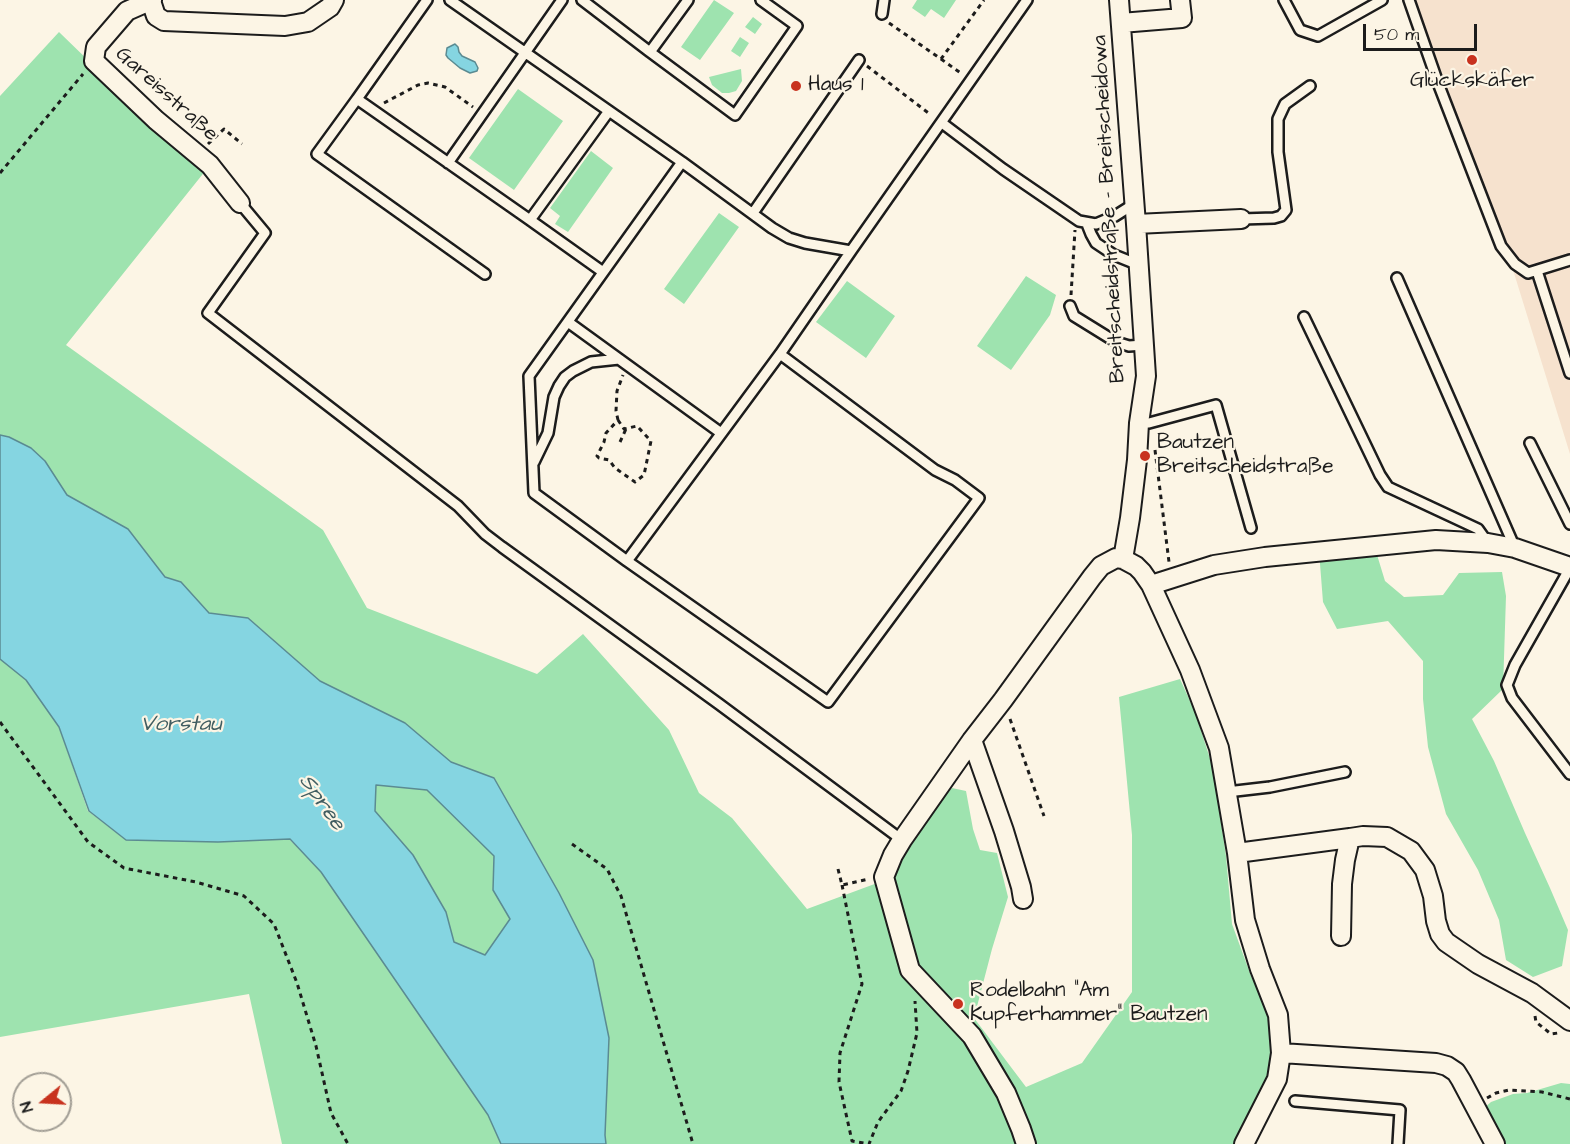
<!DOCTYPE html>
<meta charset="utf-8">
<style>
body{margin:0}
#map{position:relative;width:1570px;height:1144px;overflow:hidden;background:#fcf5e5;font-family:"Architects Daughter",sans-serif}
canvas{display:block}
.north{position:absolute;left:12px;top:1072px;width:60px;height:60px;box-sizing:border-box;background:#fcf5e5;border:2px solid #a29e95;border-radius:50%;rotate:252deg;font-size:16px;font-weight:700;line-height:24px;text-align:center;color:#1c1c1c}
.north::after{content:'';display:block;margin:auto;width:21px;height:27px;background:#c8321e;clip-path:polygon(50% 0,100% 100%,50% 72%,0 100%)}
.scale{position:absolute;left:1363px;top:24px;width:114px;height:27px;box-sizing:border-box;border:3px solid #1c1c1c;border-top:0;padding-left:8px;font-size:18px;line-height:21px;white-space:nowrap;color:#1c1c1c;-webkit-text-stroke:4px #fcf5e5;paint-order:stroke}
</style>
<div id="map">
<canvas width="1570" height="1144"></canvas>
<div class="north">N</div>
<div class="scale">50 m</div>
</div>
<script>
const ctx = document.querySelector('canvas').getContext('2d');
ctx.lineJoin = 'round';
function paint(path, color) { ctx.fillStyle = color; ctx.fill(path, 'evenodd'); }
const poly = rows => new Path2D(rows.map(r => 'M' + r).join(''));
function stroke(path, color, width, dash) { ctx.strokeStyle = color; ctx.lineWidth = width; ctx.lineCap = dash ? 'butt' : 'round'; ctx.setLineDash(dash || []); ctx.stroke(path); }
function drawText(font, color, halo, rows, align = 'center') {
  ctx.font = font + ' "Architects Daughter",sans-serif'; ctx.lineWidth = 4.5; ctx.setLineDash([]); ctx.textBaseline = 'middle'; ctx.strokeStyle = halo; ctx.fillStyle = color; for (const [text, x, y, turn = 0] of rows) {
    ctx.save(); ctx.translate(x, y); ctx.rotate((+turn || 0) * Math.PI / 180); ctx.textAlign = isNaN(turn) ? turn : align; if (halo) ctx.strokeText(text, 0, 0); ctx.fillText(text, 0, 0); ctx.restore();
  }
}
paint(poly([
 [1415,0,1570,0,1570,454,1505,244]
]), '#f6e2ce');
paint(poly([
 [714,0,734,13,700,60,681,47],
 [917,0,956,0,944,18,931,9,925,17,912,8],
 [753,17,762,24,755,34,745,27],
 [59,32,93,65,210,165,66,345,323,530,367,608,537,674,583,634,669,730,699,793,732,818,807,909,880,882,905,973,967,1040,999,1096,1019,1144,606,1144,559,893,494,778,451,762,405,723,320,681,248,618,209,613,181,582,165,577,128,529,67,495,45,461,31,448,9,437,0,435,0,96],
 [740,37,749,43,740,57,731,51],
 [741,69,742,81,736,91,729,93,722,93,712,85,709,77],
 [518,89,563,121,514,190,469,158],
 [591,151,613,168,568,232,555,224,560,216,550,208],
 [719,213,739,227,684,304,664,289],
 [1026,276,1056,295,1050,315,1011,370,977,346],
 [847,281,895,316,866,358,816,322],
 [1374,545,1385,581,1404,597,1443,595,1459,573,1502,572,1506,596,1503,689,1472,719,1494,761,1525,833,1550,888,1568,930,1562,966,1533,977,1506,960,1499,920,1478,870,1446,814,1428,747,1423,699,1423,661,1388,621,1337,629,1323,602,1319,551],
 [0,659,26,680,59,727,88,811,126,840,168,714,321,872,488,1115,501,1144,282,1144,249,994,0,1037],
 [1180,679,1195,712,1213,768,1226,856,1232,924,1251,976,1271,1018,1271,1052,1267,1079,1236,1144,1030,1144,920,969,890,883,896,858,924,817,952,788,966,791,973,829,980,850,997,853,1008,897,992,949,974,1018,1026,1087,1082,1063,1132,992,1132,835,1119,697],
 [376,785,427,790,494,856,493,890,510,919,485,955,454,942,446,912,375,811],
 [1561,1083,1570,1084,1570,1144,1505,1144,1484,1108,1491,1102,1513,1094,1527,1093]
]), '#9ee3af');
const water = poly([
 [455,44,458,47,459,52,462,56,475,62,478,68,477,71,470,73,460,68,448,58,446,55,447,48,455,44],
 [0,435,9,437,31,448,45,461,67,495,128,529,165,577,181,582,209,613,248,618,320,681,405,723,451,762,494,778,559,893,593,960,609,1038,605,1135,606,1144,501,1144,488,1115,321,872,290,839,218,842,126,840,89,811,59,727,26,680,0,659,0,435],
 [376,785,427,790,494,856,493,890,510,919,485,955,454,942,446,912,413,855,375,811,376,785]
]);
paint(water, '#85d5e1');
stroke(water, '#5b8b92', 1.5);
const service = poly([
 [427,0,357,99,530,220,609,111],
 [450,0,682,162,772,228,789,238,805,243,851,251,1027,0],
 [582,0,650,52,688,0],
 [1284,0,1300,30,1318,36,1382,0],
 [1409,0,1438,83,1501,246,1515,264,1528,273,1570,260],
 [882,14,884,0],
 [650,52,735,115,797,26,761,0],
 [357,99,317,154,485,274],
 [942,123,1003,169,1079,221,1096,224,1115,216,1134,204],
 [682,162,529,376,534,493,627,561,780,354,851,251],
 [448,163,562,0],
 [240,203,265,233,208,313,458,506,485,534,502,547,719,704,902,840],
 [753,213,859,60],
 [1241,219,1274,218,1281,216,1286,210,1278,152,1278,119,1285,104,1310,86],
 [530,220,603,272],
 [1087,224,1091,234,1096,243,1114,255,1139,265],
 [1537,271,1570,373],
 [1397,278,1515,548],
 [1070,306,1074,316,1116,342,1129,346,1144,345],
 [1304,317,1380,475,1388,487,1478,529,1488,543],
 [568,322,721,433],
 [1139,423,1149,423,1216,405,1251,528],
 [1530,443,1570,524],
 [534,462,548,433,554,397,559,386,565,377,573,371,591,362,619,359],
 [627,561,828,702,979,498,955,480,935,470,780,354],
 [1570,568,1515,665,1507,685,1512,698,1570,774],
 [1227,792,1270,787,1345,772],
 [1295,1101,1400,1110,1398,1144]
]);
const minor = poly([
 [152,0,127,11,96,47,94,61,156,120,210,165,240,203],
 [1119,0,1136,224,1146,376,1139,423,1137,460,1130,518,1123,559],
 [151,1,156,16,164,21,285,26,308,22,330,7,334,0],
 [1121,23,1182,18,1180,0],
 [1136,224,1241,219],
 [1151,585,1214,565,1265,557,1436,540,1488,543,1515,548,1570,567],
 [972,740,1004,831,1021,887,1023,899],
 [1237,853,1350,838],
 [1341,936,1342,884,1345,860,1350,838,1363,836,1387,837,1411,851,1425,870,1433,896,1436,921,1440,934,1446,942,1478,964,1532,993,1570,1021],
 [1281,1053,1436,1063,1447,1066,1456,1072,1461,1080,1495,1144],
 [1026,1144,1021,1129,1006,1093,972,1036,910,970,884,877,893,855,902,840,972,740,1003,700,1092,577,1101,566,1116,558,1123,559,1136,566,1142,572,1151,585,1190,670,1219,748,1237,853,1245,920,1260,969,1278,1015,1281,1053,1277,1079,1244,1144]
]);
stroke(service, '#1c1c1c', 14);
stroke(minor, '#1c1c1c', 22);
stroke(poly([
 [889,23,941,59,984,0],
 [941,59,962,74],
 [867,66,931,115],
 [384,103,418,85,428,83,445,87,473,107],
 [208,144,224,129,242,144],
 [0,173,83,74],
 [1071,295,1075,230],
 [618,420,624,429,637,426,651,441,644,475,635,482,615,468,609,460,599,458,597,456,604,442,606,433,618,420],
 [618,420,616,411,617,391,623,375],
 [620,442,626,429],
 [1155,450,1169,562],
 [1010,719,1044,816],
 [0,722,88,842,124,868,196,882,244,896,274,924,297,983,316,1046,331,1113,348,1144],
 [572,844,607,869,621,896,693,1144],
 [838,869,842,885,869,879],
 [842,885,862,984,840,1053,839,1082,852,1141,869,1144,878,1122,901,1091,908,1071,917,1033,915,1001],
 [1535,1016,1536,1022,1551,1034,1558,1033],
 [1487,1098,1496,1093,1509,1090,1542,1092,1570,1099]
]), '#1c1c1c', 3, [4.5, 4.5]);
stroke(service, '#fcf5e5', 9);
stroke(minor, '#fcf5e5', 18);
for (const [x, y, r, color] of [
 [1472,60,6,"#c8321e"],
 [796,86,6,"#c8321e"],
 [1145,456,6,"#c8321e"],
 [958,1004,6,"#c8321e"]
]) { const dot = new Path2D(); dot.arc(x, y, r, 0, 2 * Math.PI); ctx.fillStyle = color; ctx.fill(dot); stroke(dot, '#fcf5e5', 2); }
drawText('21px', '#1c1c1c', '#fcf5e5', [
 ["Glückskäfer",1472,82,"center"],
 ["Haus 1",808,86],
 ["Bautzen",1157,444],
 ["Breitscheidstraße",1157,468],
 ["Rodelbahn \"Am",970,992],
 ["Kupferhammer\" Bautzen",970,1016]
], 'left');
drawText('21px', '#1c1c1c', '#fcf5e5', [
 ["Gareisstraße",166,95,42],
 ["Breitscheidstraße - Breitscheidowa",1110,209,-93]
]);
drawText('italic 22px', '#415d61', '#fcf5e5', [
 ["Vorstau",181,725],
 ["Spree",321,803,55]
]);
</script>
